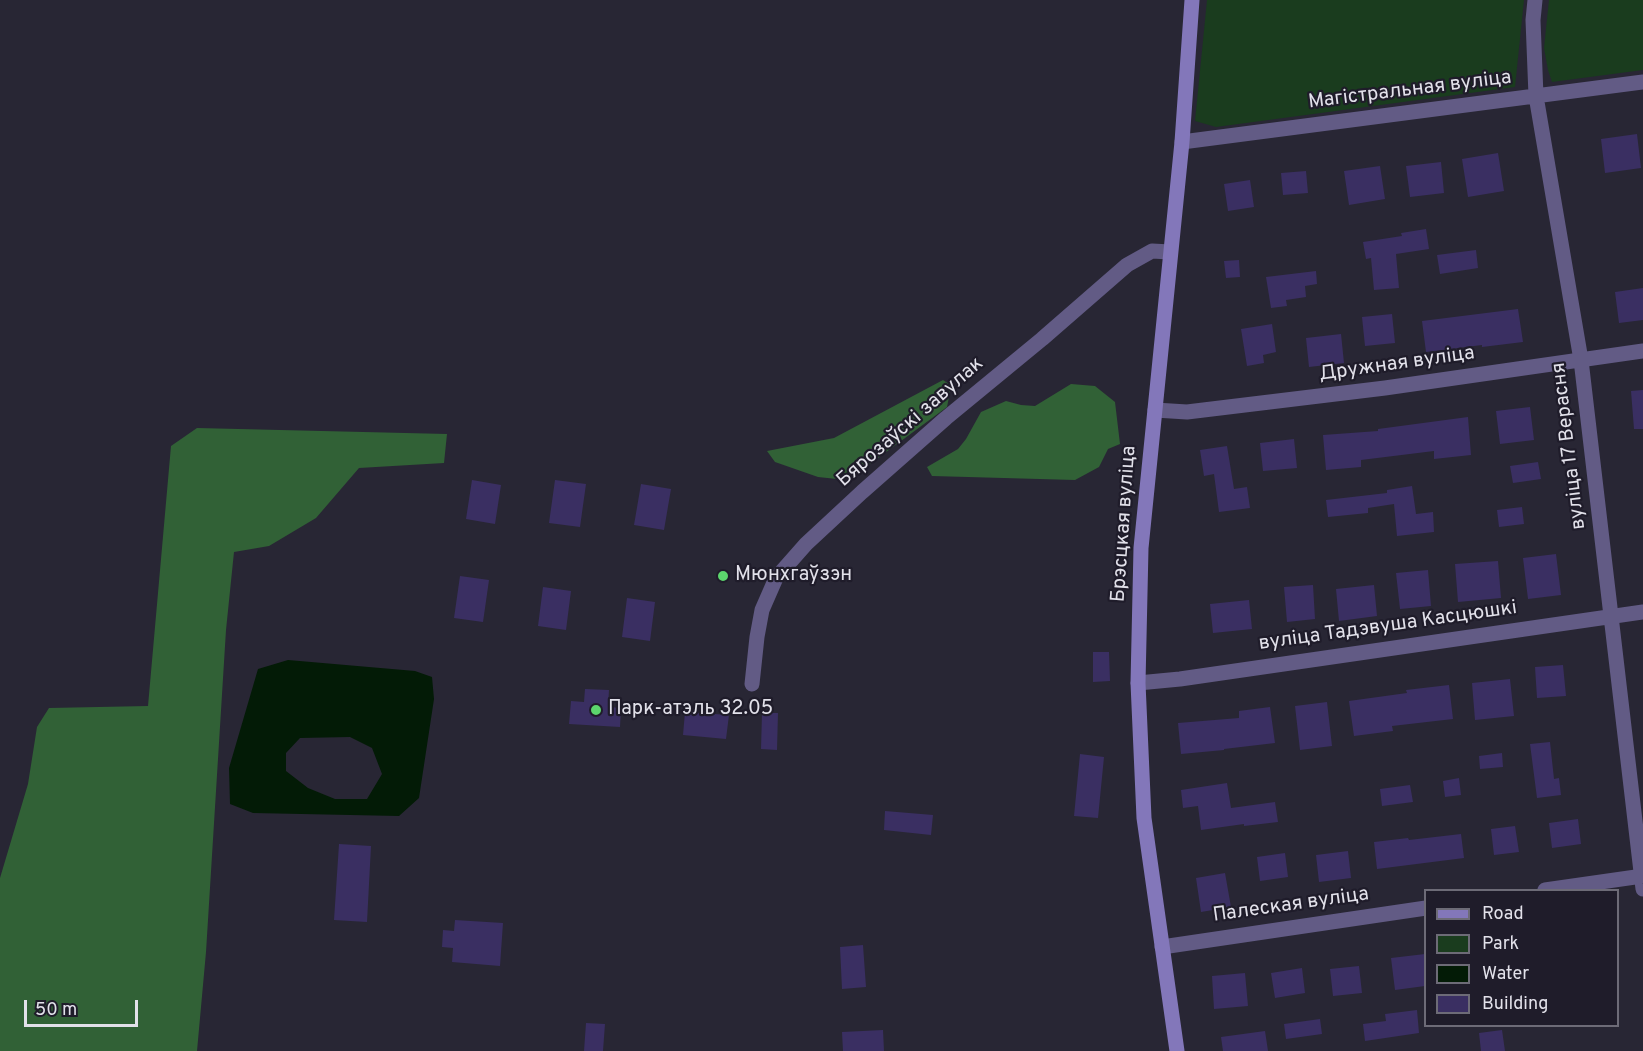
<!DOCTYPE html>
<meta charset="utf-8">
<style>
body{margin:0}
#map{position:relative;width:1643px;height:1051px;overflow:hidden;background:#282634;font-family:Overpass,sans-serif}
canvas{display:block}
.legend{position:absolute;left:1424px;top:889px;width:195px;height:138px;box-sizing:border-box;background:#1f1c2a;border:2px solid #6d6b77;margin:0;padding:8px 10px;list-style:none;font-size:18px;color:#e2e1ea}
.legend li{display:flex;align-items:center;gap:12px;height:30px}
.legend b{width:30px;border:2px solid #6d6b77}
.scale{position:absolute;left:24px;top:1000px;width:114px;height:27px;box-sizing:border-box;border:3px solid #e2e1ea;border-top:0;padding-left:8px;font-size:18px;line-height:21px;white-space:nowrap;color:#e2e1ea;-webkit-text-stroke:4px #1f1c2a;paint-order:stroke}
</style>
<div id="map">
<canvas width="1643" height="1051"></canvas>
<ul class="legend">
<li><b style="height:8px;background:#8377ba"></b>Road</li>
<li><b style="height:16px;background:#1a3c1e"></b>Park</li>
<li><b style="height:16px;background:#031b06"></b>Water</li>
<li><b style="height:16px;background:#3a2f62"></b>Building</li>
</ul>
<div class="scale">50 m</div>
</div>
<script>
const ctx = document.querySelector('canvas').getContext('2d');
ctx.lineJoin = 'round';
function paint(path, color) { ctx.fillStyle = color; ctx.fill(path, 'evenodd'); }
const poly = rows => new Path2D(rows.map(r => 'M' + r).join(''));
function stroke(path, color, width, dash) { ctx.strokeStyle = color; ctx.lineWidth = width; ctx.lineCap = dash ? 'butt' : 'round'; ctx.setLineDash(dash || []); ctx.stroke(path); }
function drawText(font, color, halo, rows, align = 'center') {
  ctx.font = font + ' Overpass,sans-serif'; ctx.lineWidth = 4.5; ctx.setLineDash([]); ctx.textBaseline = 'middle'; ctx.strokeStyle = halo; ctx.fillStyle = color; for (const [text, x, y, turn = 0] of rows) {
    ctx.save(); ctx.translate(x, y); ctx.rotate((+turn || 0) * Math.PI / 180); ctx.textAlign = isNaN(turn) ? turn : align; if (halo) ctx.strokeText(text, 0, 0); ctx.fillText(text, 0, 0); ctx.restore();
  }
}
paint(poly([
 [1207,0,1524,0,1515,87,1216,127,1195,121],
 [1549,0,1643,0,1643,70,1552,82,1548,70,1544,48]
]), '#1a3c1e');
paint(poly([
 [943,380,949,384,950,392,947,407,855,475,837,479,818,477,775,462,767,451,834,438],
 [1071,384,1095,386,1115,402,1120,444,1108,449,1099,467,1075,480,932,476,927,467,958,449,966,439,981,412,1006,401,1021,405,1035,406],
 [197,428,447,434,444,463,359,468,316,518,269,546,234,552,226,630,206,952,197,1051,0,1051,0,878,28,784,37,727,49,708,148,706,171,446]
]), '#316136');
paint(poly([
 [288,660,415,671,432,677,434,699,419,798,399,816,253,813,230,804,229,768,258,669],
 [350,737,372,748,382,774,367,799,335,799,308,788,286,771,286,753,300,738]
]), '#031b06');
paint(poly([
 [1637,134,1641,168,1605,173,1601,139],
 [1498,153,1504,191,1468,197,1462,159],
 [1441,162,1444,193,1410,197,1406,166],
 [1380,166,1385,199,1349,205,1344,171],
 [1306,171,1308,193,1283,195,1281,173],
 [1250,180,1254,207,1228,211,1224,184],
 [1426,229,1429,249,1396,254,1399,288,1374,290,1371,258,1366,259,1363,242,1402,236,1401,233],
 [1476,250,1478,268,1440,274,1437,255],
 [1239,260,1240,277,1226,278,1224,261],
 [1316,271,1317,284,1305,286,1306,297,1286,300,1287,306,1271,308,1266,277],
 [1643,288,1643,320,1619,323,1615,292],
 [1518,309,1523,342,1482,347,1482,345,1426,352,1422,321],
 [1392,314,1395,343,1365,346,1362,317],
 [1272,324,1276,352,1263,355,1264,363,1247,366,1241,329],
 [1341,334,1344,363,1309,367,1306,338],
 [1643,390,1643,429,1634,429,1631,391],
 [1530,407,1534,440,1500,444,1496,411],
 [1468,417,1471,455,1434,459,1434,451,1361,460,1361,467,1326,470,1323,435,1378,431,1378,429],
 [1294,439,1297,468,1263,471,1260,443],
 [1227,446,1234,489,1247,487,1250,508,1219,512,1214,474,1204,476,1200,450],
 [1538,462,1541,479,1513,483,1510,466],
 [472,480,501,485,495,524,466,519],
 [555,480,586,484,580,527,549,523],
 [641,484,671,489,664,530,634,525],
 [1412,486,1416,514,1433,512,1434,532,1397,536,1394,504,1368,508,1368,513,1328,517,1326,500,1387,493,1387,490],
 [1522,507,1524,524,1499,527,1497,510],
 [1556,554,1561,595,1528,599,1523,558],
 [1498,561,1501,598,1458,602,1455,564],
 [1428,570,1431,606,1400,609,1396,573],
 [460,576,489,580,483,622,454,618],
 [1313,585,1315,619,1287,622,1284,587],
 [1374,585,1377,616,1339,621,1336,589],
 [543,587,571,591,566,630,538,626],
 [627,598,655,602,650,641,622,637],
 [1249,600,1252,629,1213,633,1210,604],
 [1093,652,1109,652,1110,681,1093,682],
 [1563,665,1566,696,1537,698,1535,667],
 [1510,679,1514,716,1475,720,1472,683],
 [1449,685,1453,719,1392,726,1393,731,1354,736,1349,701,1407,693,1406,690],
 [585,689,609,690,608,707,621,708,620,727,569,724,571,701,584,702],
 [1327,702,1332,746,1300,750,1295,706],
 [1270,707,1275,743,1224,749,1224,750,1181,754,1178,723,1239,718,1239,711],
 [685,712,729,715,726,739,683,735],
 [762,713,778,713,777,750,761,749],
 [1550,742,1554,779,1559,778,1561,795,1537,798,1530,744],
 [1502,753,1503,767,1480,769,1479,756],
 [1080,754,1104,757,1098,818,1074,816],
 [1459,778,1461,795,1445,797,1443,781],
 [1227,783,1231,808,1275,802,1278,822,1244,826,1244,824,1201,830,1198,806,1183,808,1181,790],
 [1410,785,1413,802,1382,806,1380,789],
 [885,811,933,815,931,835,884,830],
 [1578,819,1581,844,1552,848,1549,823],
 [1515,826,1519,852,1494,855,1491,829],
 [1461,834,1464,858,1377,869,1374,842,1408,838,1409,840],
 [339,844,371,846,367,922,334,920],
 [1348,851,1351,878,1319,882,1316,855],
 [1285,853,1288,877,1260,881,1257,857],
 [1225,873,1231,907,1201,912,1196,878],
 [455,920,503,923,500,966,452,962,453,948,442,947,443,930,454,931],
 [863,945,866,987,842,989,840,947],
 [1425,954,1425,986,1395,990,1391,958],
 [1359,966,1362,993,1333,996,1330,969],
 [1302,968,1305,993,1275,998,1271,973],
 [1245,973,1248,1006,1214,1009,1212,976],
 [1417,1010,1419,1033,1365,1041,1363,1024,1386,1021,1385,1014],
 [1320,1019,1322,1034,1286,1039,1284,1024],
 [586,1023,605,1024,603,1051,584,1051],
 [883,1030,884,1051,843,1051,842,1032],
 [1502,1030,1505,1051,1481,1051,1479,1033],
 [1265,1031,1268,1051,1223,1051,1221,1037]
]), '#3a2f62');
stroke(poly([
 [1535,0,1533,20,1536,96,1581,360,1643,889],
 [1182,142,1643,82],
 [1155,410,1187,412,1385,388,1643,351],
 [1138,683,1180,679,1643,612],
 [752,684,757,637,762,610,776,578,806,544,862,492,946,418,1042,339,1127,265,1152,251,1170,252],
 [1545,890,1643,876],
 [1162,947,1426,908]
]), '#625b85', 15);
stroke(poly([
 [1177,1051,1144,818,1138,683,1141,548,1182,142,1192,0]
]), '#8377ba', 15);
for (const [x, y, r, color] of [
 [723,576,6,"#5cd56d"],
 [596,710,6,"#5cd56d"]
]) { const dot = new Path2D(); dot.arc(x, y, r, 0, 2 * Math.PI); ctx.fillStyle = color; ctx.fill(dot); stroke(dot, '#1f1c2a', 2); }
drawText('20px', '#e2e1ea', '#1f1c2a', [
 ["Магістральная вуліца",1410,91,-7],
 ["Дружная вуліца",1397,365,-8],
 ["Бярозаўскі завулак",911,423,-41],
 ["вуліца 17 Верасня",1570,446,-97],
 ["Брэсцкая вуліца",1125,524,-86],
 ["вуліца Тадэвуша Касцюшкі",1388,627,-8],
 ["Палеская вуліца",1291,906,-8]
]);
drawText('20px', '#e2e1ea', '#1f1c2a', [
 ["Мюнхгаўзэн",735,576],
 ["Парк-атэль 32.05",608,710]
], 'left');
</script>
